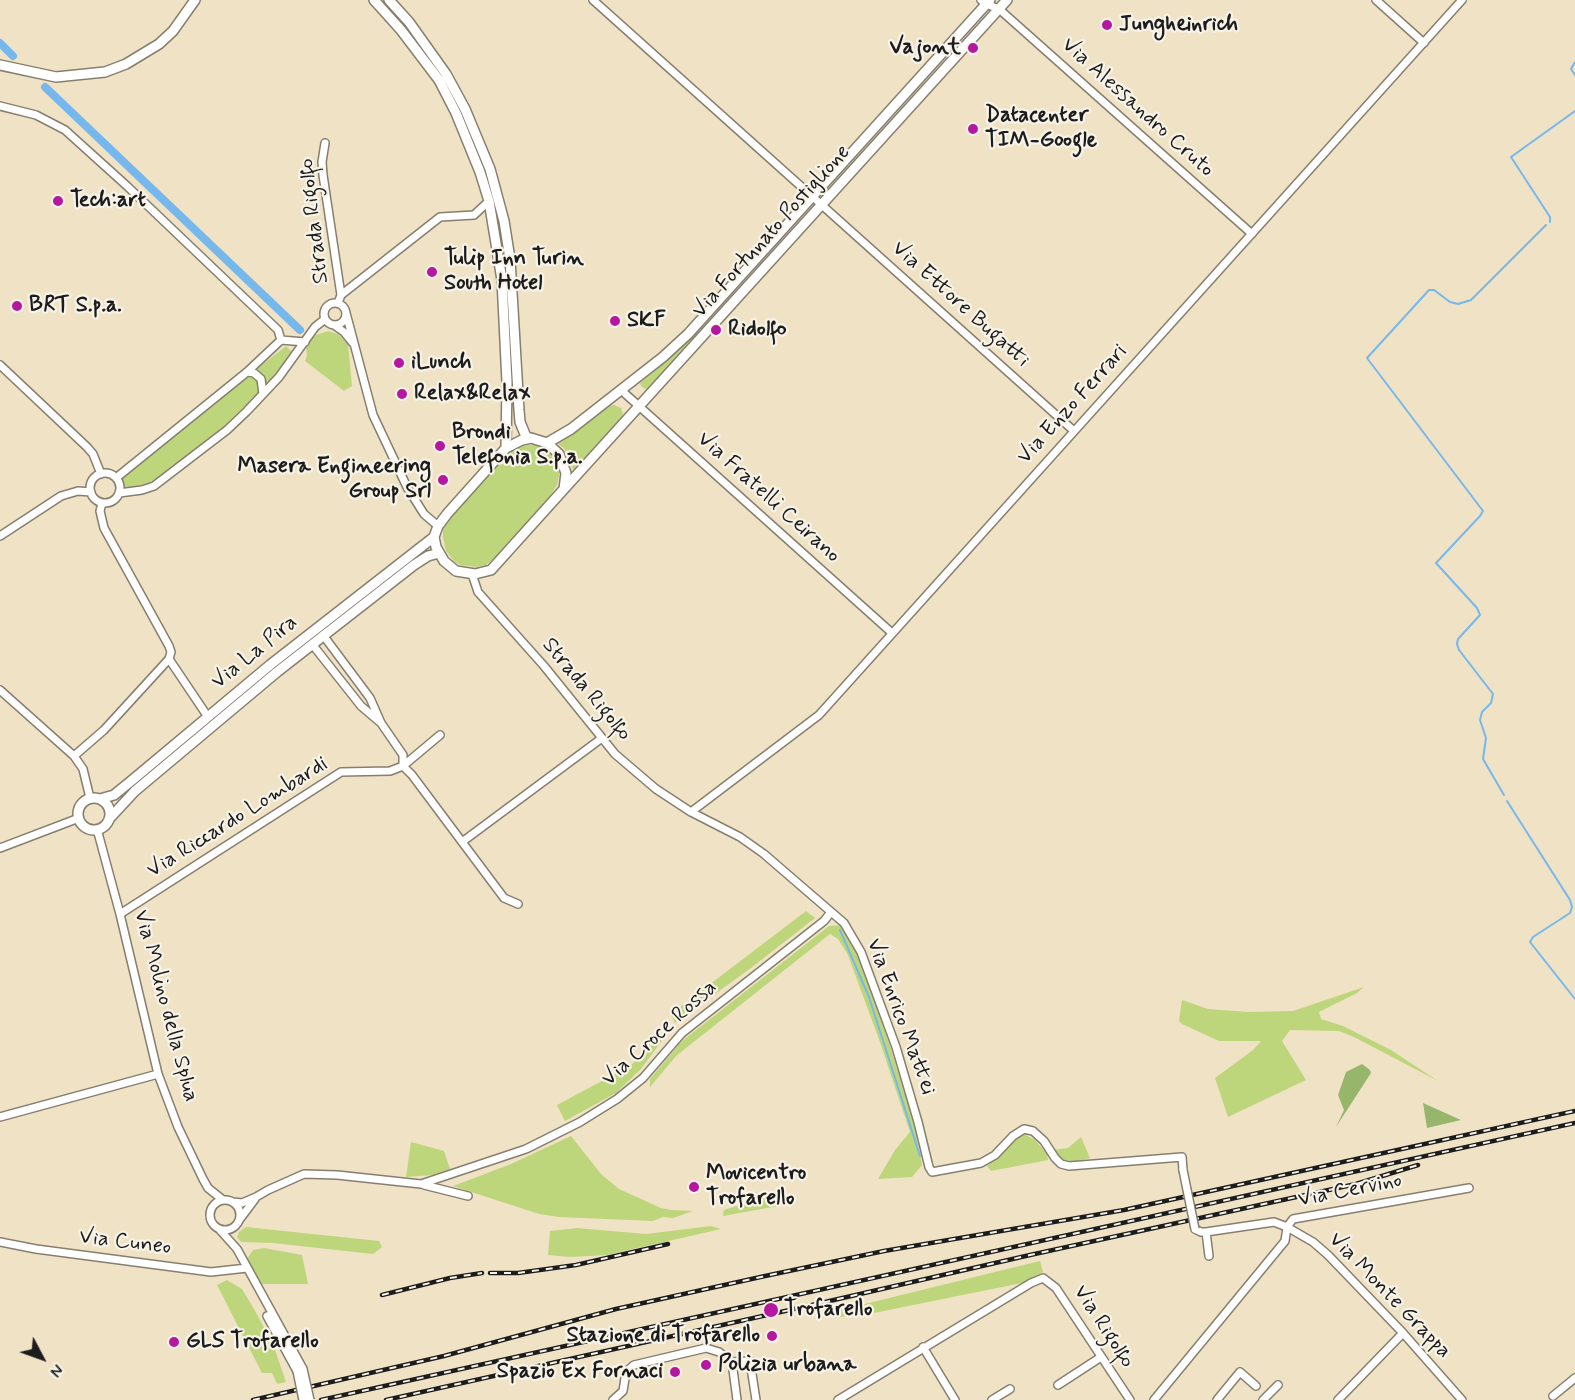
<!DOCTYPE html>
<style>
body{margin:0}
#map{position:relative;width:1575px;height:1400px;overflow:hidden;background:#f0e2c5;font-family:Mynerve,sans-serif}
canvas{display:block}
.north{position:absolute;left:12px;top:1328px;width:60px;height:60px;-webkit-text-stroke:4px #f7f3e8;paint-order:stroke;rotate:131deg;font-size:16px;font-weight:700;line-height:24px;text-align:center;color:#1c1c1c}
.north::after{content:'';display:block;margin:auto;width:21px;height:27px;background:#1c1c1c;clip-path:polygon(50% 0,100% 100%,50% 72%,0 100%)}
</style>
<div id="map">
<canvas width="1575" height="1400"></canvas>
<div class="north">N</div>
</div>
<script>
const ctx = document.querySelector('canvas').getContext('2d');
ctx.lineJoin = 'round';
function paint(path, color) { ctx.fillStyle = color; ctx.fill(path, 'evenodd'); }
const poly = rows => new Path2D(rows.map(r => 'M' + r).join(''));
function stroke(path, color, width, dash) { ctx.strokeStyle = color; ctx.lineWidth = width; ctx.lineCap = dash ? 'butt' : 'round'; ctx.setLineDash(dash || []); ctx.stroke(path); }
function drawText(font, color, halo, rows, align = 'center') {
  ctx.font = font + ' Mynerve,sans-serif'; ctx.lineWidth = 4.5; ctx.setLineDash([]); ctx.textBaseline = 'middle'; ctx.strokeStyle = halo; ctx.fillStyle = color; for (const [text, x, y, turn = 0] of rows) {
    ctx.save(); ctx.translate(x, y); ctx.rotate((+turn || 0) * Math.PI / 180); ctx.textAlign = isNaN(turn) ? turn : align; if (halo) ctx.strokeText(text, 0, 0); ctx.fillText(text, 0, 0); ctx.restore();
  }
}
paint(poly([
 [705,325,707,326,650,388,647,390,641,386,640,383,679,350],
 [328,331,338,334,348,344,352,386,344,391,305,361,307,356,306,346,310,339,316,335],
 [286,346,292,352,267,384,261,375,254,371],
 [245,378,254,378,260,382,261,386,259,392,228,424,166,474,148,483,127,489,123,485,122,479,128,474],
 [614,405,621,408,623,414,621,418,573,470,564,448,558,444,609,406],
 [524,445,539,445,547,449,553,455,560,470,557,485,550,496,492,560,486,565,476,567,461,565,455,562,446,551,443,537,443,529,449,520,511,450],
 [806,911,815,918,751,968,675,1023,641,1069,616,1093,565,1121,557,1105,630,1066,675,1023,671,1014],
 [843,925,857,950,890,1046,915,1127,922,1165,912,1177,878,1179,895,1150,910,1132,880,1042,848,955,838,939,830,934,676,1056,650,1087,650,1079,682,1041,829,926],
 [1364,987,1357,993,1319,1012,1321,1019,1343,1026,1391,1050,1438,1081,1354,1037,1339,1031,1290,1030,1282,1041,1306,1080,1228,1117,1215,1078,1253,1050,1261,1041,1219,1041,1182,1024,1179,1021,1182,1000,1208,1009,1248,1012,1293,1011],
 [1024,1134,1035,1140,1047,1154,1048,1160,991,1171,987,1166,1010,1142],
 [571,1136,601,1174,619,1189,661,1208,671,1210,693,1211,673,1218,663,1217,653,1221,559,1217,539,1214,453,1186,511,1164],
 [1081,1137,1090,1158,1071,1163,1062,1160,1053,1150,1068,1148],
 [411,1142,444,1151,450,1169,433,1175,406,1177],
 [757,1192,778,1206,723,1216,724,1210,749,1202],
 [711,1226,721,1229,607,1255,570,1257,548,1255,550,1231,577,1228,646,1234],
 [246,1227,379,1241,382,1247,373,1254,273,1243,241,1242,237,1237,239,1232],
 [264,1248,302,1255,308,1284,258,1284,247,1259,253,1250],
 [1040,1261,1043,1272,1022,1283,869,1314,863,1313,836,1318,832,1312],
 [227,1280,242,1289,254,1309,273,1344,286,1382,277,1384,272,1373,262,1373,217,1285]
]), '#bed67b');
paint(poly([
 [1362,1064,1370,1070,1371,1073,1336,1127,1344,1110,1338,1095,1346,1072],
 [1423,1103,1461,1120,1427,1128]
]), '#96b76b');
stroke(poly([
 [1575,62,1571,69,1575,75],
 [1550,222,1550,217,1511,157,1575,111],
 [1504,795,1483,759,1486,738,1480,720,1482,712,1491,703,1493,694,1459,650,1457,644,1458,639,1480,615,1477,608,1436,563,1480,516,1483,511,1367,358,1429,290,1434,290,1450,302,1458,304,1471,300,1546,225],
 [1507,801,1570,900,1572,907,1570,913,1533,937,1530,942,1575,999],
 [840,930,869,997,920,1156]
]), '#77b8ec', 2);
stroke(poly([
 [0,43,13,56],
 [45,87,300,330]
]), '#77b8ec', 8);
const minor = poly([
 [593,0,1074,431],
 [981,0,986,4,999,9,1252,234],
 [1376,0,1424,43],
 [0,106,36,115,65,130,127,186,278,330,281,340],
 [325,143,322,162,323,175,341,295],
 '324 314a11 11 0 1 1 22 0a11 11 0 1 1-22 0Z',
 [338,303,341,295,440,217,474,215,489,201],
 [346,313,373,415,407,487,424,514,438,526],
 [334,325,344,332,353,343],
 [0,365,87,447,93,454,101,474],
 [247,372,254,373,261,379,263,394],
 [621,390,892,633],
 '90 488a15 15 0 1 1 30 0a15 15 0 1 1-30 0Z',
 [116,478,247,372,281,340,305,342],
 [119,493,142,490,154,486,227,430,247,411,279,377,315,327,325,319],
 [0,536,61,496,78,491,91,492],
 [472,574,478,592,544,666,615,754,656,789,691,812,740,837,764,854,844,923,861,952,896,1047,918,1122,929,1167,932,1172,981,1163,995,1155,1013,1136,1024,1129,1033,1131,1044,1141,1055,1158,1061,1164,1069,1166,1182,1157,1183,1170],
 [312,644,361,706,381,723,370,698,323,635],
 [169,659,208,717],
 [0,690,74,756,83,769,90,798],
 [381,723,403,755,403,766,412,775,504,898,518,904],
 [74,756,104,730,169,659,171,652,169,646,104,528,100,511,102,503],
 [691,812,819,715,1462,0],
 [97,829,120,914,158,1074,178,1127,203,1179,208,1188,223,1200],
 [462,842,602,738],
 [0,848,79,818],
 [120,914,341,772,390,771,403,766,440,735],
 [0,1117,158,1074],
 [424,1185,468,1196],
 '210 1215a15 15 0 1 1 30 0a15 15 0 1 1-30 0Z',
 [233,1202,242,1203,256,1197,268,1190,304,1174,337,1175,421,1184,526,1149,580,1122,617,1099,643,1078,682,1033,824,921,831,912],
 [240,1219,255,1199],
 [1195,1229,1201,1232,1206,1232,1274,1222,1287,1227,1293,1219,1469,1188],
 [220,1230,237,1249,303,1369],
 [1206,1232,1209,1256],
 [0,1242,36,1249,211,1272,247,1268],
 [267,1316,297,1371],
 [923,1347,955,1400],
 [1058,1385,1101,1357],
 [1553,1396,1575,1378],
 [613,1400,623,1391,626,1372,634,1365,706,1348,719,1352,732,1362],
 [737,1400,732,1362,750,1361,756,1400],
 [838,1400,1031,1283,1043,1278,1056,1288,1130,1400],
 [992,1400,1010,1389],
 [1154,1400,1285,1241,1287,1227,1313,1242,1328,1255,1403,1333,1462,1400],
 [1217,1400,1240,1372,1256,1386],
 [1263,1400,1278,1385],
 [1338,1400,1403,1333]
]);
const tertiary = poly([
 [374,0,401,30,439,80,456,113,480,172,489,201,502,280,507,382,506,448],
 [389,0,409,22,446,74,465,109,490,169,504,221,510,259,519,410,520,422,527,439],
 [0,65,56,77,105,72,126,64,159,44,173,31,195,0],
 [531,438,547,443,559,454,566,473,564,489,491,570,475,574,456,571,444,561,436,547,434,537,438,526,447,514,506,448,522,440,531,438],
 [547,443,571,429,663,357,688,334,990,0],
 [564,489,1007,0],
 '78 814a16 16 0 1 1 32 0a16 16 0 1 1-32 0Z',
 [100,799,114,795,130,782,270,665,434,537],
 [109,819,135,791,277,672,414,565,428,556,439,553]
]);
stroke(minor, '#867f70', 10);
stroke(tertiary, '#867f70', 12);
stroke(minor, '#fff', 7);
stroke(tertiary, '#fff', 9);
const rail = poly([
 [490,1273,518,1273,576,1265,668,1244],
 [382,1295,450,1278,482,1273],
 [253,1400,444,1356,616,1309,765,1276,884,1251,1124,1210,1575,1111],
 [321,1400,1575,1123],
 [386,1400,812,1305,1030,1255,1356,1184,1418,1165]
]);
stroke(rail, '#1c1c1c', 4.5);
stroke(rail, '#f7f3e8', 2, [7]);
const minorBridge = poly([
 [1183,1170,1195,1229],
 [303,1369,310,1400],
 [297,1371,303,1400]
]);
stroke(minorBridge, '#867f70', 10, []);
stroke(minorBridge, '#fff', 7);
for (const [x, y, r, color] of [
 [1107,25,6,"#b5179e"],
 [973,48,6,"#b5179e"],
 [973,129,6,"#b5179e"],
 [58,201,6,"#b5179e"],
 [432,272,6,"#b5179e"],
 [17,306,6,"#b5179e"],
 [615,321,6,"#b5179e"],
 [716,330,6,"#b5179e"],
 [399,363,6,"#b5179e"],
 [402,394,6,"#b5179e"],
 [440,446,6,"#b5179e"],
 [443,480,6,"#b5179e"],
 [694,1187,6,"#b5179e"],
 [771,1310,8,"#b5179e"],
 [772,1336,6,"#b5179e"],
 [174,1342,6,"#b5179e"],
 [706,1365,6,"#b5179e"],
 [675,1372,6,"#b5179e"]
]) { const dot = new Path2D(); dot.arc(x, y, r, 0, 2 * Math.PI); ctx.fillStyle = color; ctx.fill(dot); stroke(dot, '#f7f3e8', 2); }
drawText('bold 22px', '#1c1c1c', '#f7f3e8', [
 ["Jungheinrich",1119,25],
 ["Vajont",961,48,"right"],
 ["Datacenter",985,116],
 ["TIM-Google",985,141],
 ["Tech:art",70,201],
 ["Tulip Inn Turin",444,259],
 ["South Hotel",444,284],
 ["BRT S.p.a.",29,306],
 ["SKF",627,321],
 ["Ridolfo",728,330],
 ["iLunch",411,363],
 ["Relax&Relax",414,394],
 ["Brondi",452,433],
 ["Telefonia S.p.a.",452,458],
 ["Masera Engineering",431,467,"right"],
 ["Group Srl",431,492,"right"],
 ["Movicentro",706,1174],
 ["Trofarello",706,1199],
 ["Trofarello",784,1310],
 ["Stazione di Trofarello",760,1336,"right"],
 ["GLS Trofarello",186,1342],
 ["Polizia urbana",718,1365],
 ["Spazio Ex Fornaci",663,1372,"right"]
], 'left');
drawText('22px', '#1c1c1c', '#f7f3e8', [
 ["Via Alessandro Cruto",1137,108,42],
 ["Strada Rigolfo",315,221,-97],
 ["Via Fortunato Postiglione",772,232,-48],
 ["Via Ettore Bugatti",960,305,42],
 ["Via Enzo Ferrari",1073,405,-48],
 ["Via Fratelli Ceirano",768,498,42],
 ["Via La Pira",255,653,-39],
 ["Strada Rigolfo",586,690,50],
 ["Via Riccardo Lombardi",238,818,-32],
 ["Via Molino della Splua",165,1006,75],
 ["Via Enrico Mattei",900,1017,70],
 ["Via Croce Rossa",660,1034,-42],
 ["Via Cervino",1350,1191,-11],
 ["Via Cuneo",125,1243,7],
 ["Via Monte Grappa",1389,1296,46],
 ["Via Rigolfo",1103,1327,57]
]);
</script>
